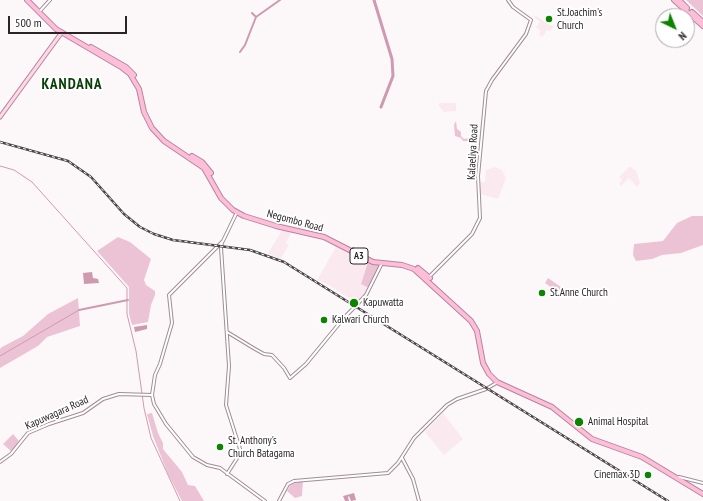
<!DOCTYPE html>
<style>
body{margin:0}
#map{position:relative;width:703px;height:501px;overflow:hidden;background:#fcf8fa;font-family:"PT Sans Narrow",sans-serif}
canvas{display:block}
.north{position:absolute;left:655px;top:8px;width:40px;height:40px;box-sizing:border-box;background:#fff;border:1px solid #aaa7a9;border-radius:50%;rotate:137deg;font-size:11px;font-weight:700;line-height:16px;text-align:center;color:#2b2427}
.north::after{content:'';display:block;margin:auto;width:14px;height:18px;background:#0d8400;clip-path:polygon(50% 0,100% 100%,50% 72%,0 100%)}
.scale{position:absolute;left:8px;top:16px;width:119px;height:18px;box-sizing:border-box;border:2px solid #2b2427;border-top:0;padding-left:5px;font-size:12px;line-height:14px;white-space:nowrap;color:#2b2427;-webkit-text-stroke:3px #fff;paint-order:stroke}
</style>
<div id="map">
<canvas width="703" height="501"></canvas>
<div class="north">N</div>
<div class="scale">500 m</div>
</div>
<script>
const ctx = document.querySelector('canvas').getContext('2d');
ctx.lineJoin = 'round';
function paint(path, color) { ctx.fillStyle = color; ctx.fill(path, 'evenodd'); }
const poly = rows => new Path2D(rows.map(r => 'M' + r).join(''));
function stroke(path, color, width, dash) { ctx.strokeStyle = color; ctx.lineWidth = width; ctx.lineCap = dash ? 'butt' : 'round'; ctx.setLineDash(dash || []); ctx.stroke(path); }
function drawText(font, color, halo, rows, align = 'center') {
  ctx.font = font + ' "PT Sans Narrow",sans-serif'; ctx.lineWidth = 3.5; ctx.setLineDash([]); ctx.textBaseline = 'middle'; ctx.strokeStyle = halo; ctx.fillStyle = color; for (const [text, x, y, turn = 0] of rows) {
    ctx.save(); ctx.translate(x, y); ctx.rotate((+turn || 0) * Math.PI / 180); ctx.textAlign = isNaN(turn) ? turn : align; if (halo) ctx.strokeText(text, 0, 0); ctx.fillText(text, 0, 0); ctx.restore();
  }
}
paint(poly([
 [536,16,551,26,554,26,550,31,547,30,542,37,539,34,541,31,536,27,540,22,534,17],
 [439,103,456,103,456,111,444,112,439,106],
 [630,166,636,171,640,183,637,187,629,178,621,186,619,184,622,180,619,177],
 [495,167,502,170,506,178,498,199,480,194,480,182,485,182,486,170],
 [283,229,292,231,286,243,289,245,280,259,268,253],
 [337,245,368,262,361,284,369,288,357,303,327,284,317,280],
 [443,413,463,439,444,455,425,432]
]), '#fbe9f0');
paint(poly([
 [686,0,703,0,703,16],
 [456,121,457,129,461,132,461,136,464,139,476,137,478,139,477,146,469,141,463,141,461,138,455,136,454,125],
 [692,216,703,216,703,245,681,253,662,255,652,259,636,261,633,255,634,244,663,241,677,223],
 [118,237,130,242,151,259,144,280,146,285,155,291,155,295,151,305,148,322,132,325,129,314,129,287,97,251],
 [368,262,380,264,369,288,361,284],
 [548,278,561,287,558,292,545,283],
 [78,298,80,326,47,337,38,346,0,368,0,349,2,347,23,336,48,314],
 [152,413,158,433,163,443,163,449,182,472,188,485,195,486,204,501,182,501,168,474,153,436,147,414],
 [13,434,19,441,12,452,3,444],
 [303,481,302,496,295,498,287,491,291,484]
]), '#ecc3d4');
paint(poly([
 [92,272,93,278,98,279,99,283,84,284,83,273],
 [147,325,147,329,135,332,134,327],
 [354,493,356,500,351,501,349,496,348,497,349,501,345,501,343,496]
]), '#cf9ab0');
stroke(poly([
 [0,166,14,170,32,182,127,288,127,314,136,351,144,408,151,438,180,501],
 [0,356,79,310]
]), '#cf9ab0', 1);
stroke(poly([
 [256,17,280,0],
 [240,52,245,45,256,17,252,13],
 [79,310,128,300]
]), '#cf9ab0', 2);
stroke(poly([
 [374,0,392,59,393,76,381,107]
]), '#cf9ab0', 3);
const minor = poly([
 [39,12,50,0],
 [237,212,223,241,169,295,172,323,160,364,155,375,152,395,154,404,166,424,193,457,207,465,220,468,265,501],
 [222,242,221,248,229,366,226,405,241,452,227,474],
 [429,277,472,234,480,218,478,176,486,91,492,80,526,34,531,20,513,7,508,0],
 [227,332,255,349,264,354,272,355,284,368,290,378,306,364,343,319,366,295,382,263],
 [402,458,413,479,419,501],
 [0,462,11,454,28,433,49,424,83,413,103,399,119,394,152,395],
 [679,477,703,483],
 [279,501,288,484,294,481,388,473,398,463,414,438,447,405,457,399,486,389,498,382]
]);
const major = poly([
 [0,117,62,32]
]);
const highway = poly([
 [27,0,56,29,121,67,130,74,139,89,144,112,152,128,164,141,204,168,221,198,233,210,244,216,276,226,324,237,373,262,402,265,414,269,471,321,477,331,483,363,489,374,497,382,552,407,592,439,642,457,703,494],
 [674,0,703,26],
 [679,0,687,8],
 [692,12,703,22],
 [91,47,126,67,134,75],
 [192,156,202,162,211,173],
 [418,268,430,278]
]);
stroke(minor, '#a18d95', 4);
stroke(major, '#b4879a', 5);
stroke(highway, '#b4879a', 6);
stroke(minor, '#fff', 2);
stroke(major, '#fed7e8', 3);
stroke(highway, '#febdd8', 4);
const rail = poly([
 [0,142,68,161,91,177,124,214,140,227,154,234,173,240,250,250,284,262,668,501]
]);
stroke(rail, '#4c4548', 2.5);
stroke(rail, '#fff', 1, [3]);
for (const [x, y, r, color] of [
 [549,19,4,"#0d8400"],
 [542,293,4,"#0d8400"],
 [354,303,5,"#0d8400"],
 [324,320,4,"#0d8400"],
 [579,422,5,"#0d8400"],
 [220,447,4,"#0d8400"],
 [648,475,4,"#0d8400"]
]) { const dot = new Path2D(); dot.arc(x, y, r, 0, 2 * Math.PI); ctx.fillStyle = color; ctx.fill(dot); stroke(dot, '#fff', 1.5); }
for (const [x, y, w] of [
 [359,256,18]
]) { const box = new Path2D(); box.roundRect(x - w / 2, y - 8, w, 16, 3); ctx.fillStyle = '#fff'; ctx.fill(box); stroke(box, '#2b2427', 1); }
drawText('bold 10px', '#2b2427', null, [
 ["A3",359,256]
]);
drawText('11px', '#2b2427', '#fff', [
 ["St.Joachim's",557,13],
 ["Church",557,26],
 ["St.Anne Church",550,293],
 ["Kapuwatta",363,303],
 ["Kalwari Church",332,320],
 ["Animal Hospital",588,422],
 ["St. Anthony's",228,441],
 ["Church Batagama",228,454],
 ["Cinemax 3D",640,475,"right"]
], 'left');
drawText('11px', '#2b2427', '#fff', [
 ["Kalaeliya Road",473,152,-87],
 ["Negombo Road",295,221,15],
 ["Kapuwagara Road",57,413,-24]
]);
ctx.letterSpacing = '1px';
drawText('bold 15px', '#083d04', '#fff', [
 ["KANDANA",72,85]
]);
ctx.letterSpacing = '0px';
</script>
